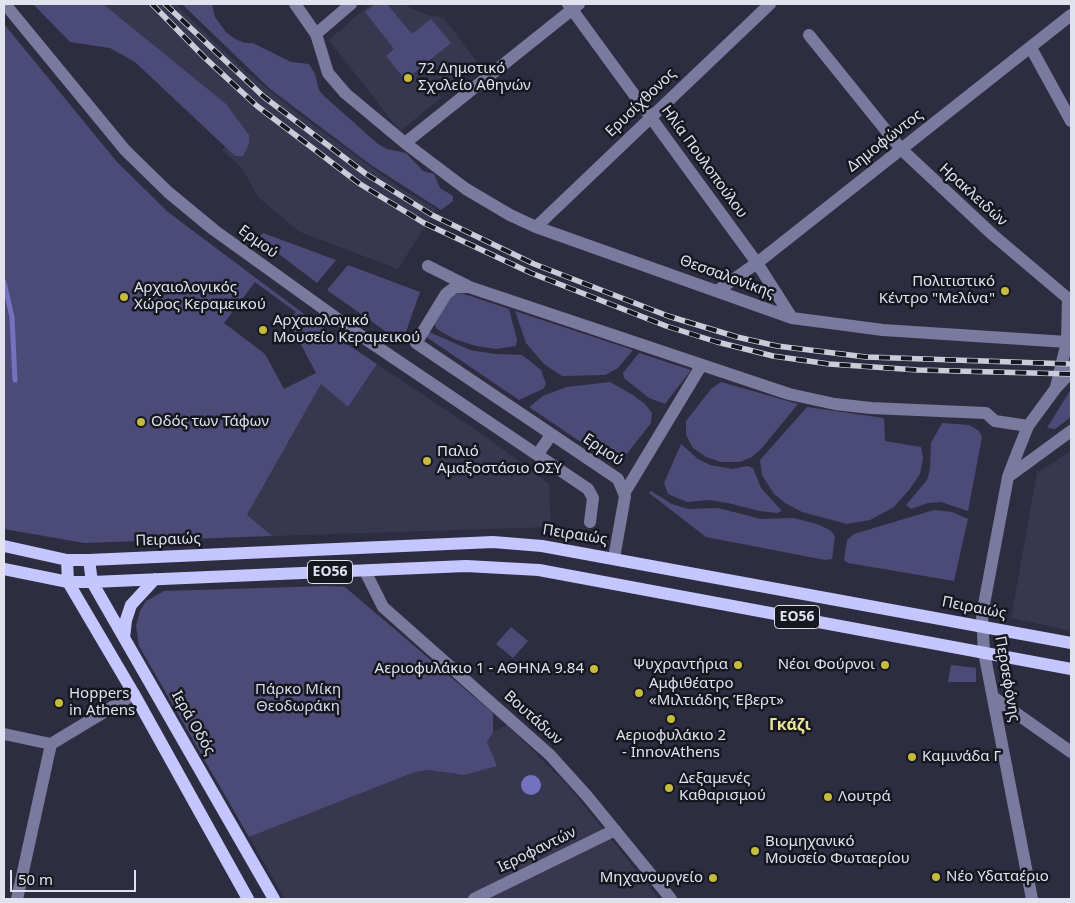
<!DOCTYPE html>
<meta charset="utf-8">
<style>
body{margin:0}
#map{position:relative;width:1075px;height:903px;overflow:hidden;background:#2d2d41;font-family:"Noto Sans",sans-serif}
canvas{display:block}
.frame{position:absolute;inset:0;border:5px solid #e2e2ef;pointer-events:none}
.scale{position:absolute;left:10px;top:870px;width:126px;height:22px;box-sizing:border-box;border:2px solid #e2e2ef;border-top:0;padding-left:6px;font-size:15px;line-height:18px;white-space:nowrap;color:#e2e2ef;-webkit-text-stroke:4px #171720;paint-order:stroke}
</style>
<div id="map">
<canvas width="1075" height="903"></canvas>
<div class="frame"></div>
<div class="scale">50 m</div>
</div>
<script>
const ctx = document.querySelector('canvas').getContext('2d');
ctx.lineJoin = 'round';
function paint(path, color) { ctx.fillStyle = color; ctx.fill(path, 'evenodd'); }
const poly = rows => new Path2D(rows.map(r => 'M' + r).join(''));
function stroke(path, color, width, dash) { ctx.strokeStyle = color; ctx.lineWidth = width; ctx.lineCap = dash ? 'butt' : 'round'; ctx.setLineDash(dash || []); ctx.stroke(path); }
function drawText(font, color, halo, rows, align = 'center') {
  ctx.font = font + ' "Noto Sans",sans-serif'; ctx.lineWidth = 5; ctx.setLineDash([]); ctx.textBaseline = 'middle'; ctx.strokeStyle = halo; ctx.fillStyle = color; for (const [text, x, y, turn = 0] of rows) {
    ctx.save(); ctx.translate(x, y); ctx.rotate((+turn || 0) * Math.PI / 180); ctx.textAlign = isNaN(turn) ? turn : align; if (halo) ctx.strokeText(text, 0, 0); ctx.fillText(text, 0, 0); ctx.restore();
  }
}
paint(poly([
 [76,4,175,4,243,69,296,112,400,188,436,209,398,269,300,232,258,197,242,168,222,150,229,142],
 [370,4,407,4,410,8,431,16,443,17,477,62,438,93,441,98,400,131,329,40],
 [377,364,485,436,549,484,551,527,272,536,247,516,321,384,348,407],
 [1071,451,1071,631,1011,618,1037,473],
 [507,725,569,787,659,899,285,899,249,837,415,772,429,770,445,771,455,775,488,746,487,742,493,732]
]), '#373750');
paint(poly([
 [33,4,103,4,226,104,249,135,249,144,243,156,235,156,135,62,110,48,70,42],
 [182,4,212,4,215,17,226,32,235,39,245,43,253,43,291,62,309,64,315,74,319,90,324,96,378,144,387,149,406,153,423,171,434,174,440,188,453,196,453,201,441,210,371,165,270,89],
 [375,4,387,4,412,34,431,19,451,43,405,80,386,56,394,49,365,12],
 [4,24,117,162,168,212,320,326,377,364,348,407,321,384,247,515,272,536,84,543,4,529],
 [255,282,296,312,289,322,316,373,284,389,265,354,224,323],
 [263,233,336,260,317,283,258,238],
 [348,265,420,292,402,343,327,290],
 [461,293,509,309,517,340,516,346,496,349,476,346,454,339,437,329,434,324,452,294],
 [515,311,633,350,618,368,605,375,562,376,544,364,526,343],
 [427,331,470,350,495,354,522,355,541,370,546,384,543,389,519,400,425,336],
 [639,353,691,370,665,404,649,398,624,378,623,373],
 [610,382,633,395,645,404,652,413,651,423,618,465,615,465,529,407,543,396,566,387],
 [721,382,798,404,761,449,752,457,740,462,721,462,706,457,693,448,686,435,686,421,711,389],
 [1071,389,1071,417,1055,429,1047,428],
 [807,407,884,418,885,441,921,447,923,458,920,474,909,490,894,507,870,520,847,524,802,512,785,503,774,494,762,475,760,460],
 [942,423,969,425,979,431,982,437,968,511,941,502,928,503,911,509,906,505,927,480,930,470,931,443],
 [681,444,698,459,710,465,733,469,747,466,753,468,761,488,782,511,777,513,759,511,728,503,709,500,687,502,668,494,664,483],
 [651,491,672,504,688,509,718,508,761,519,794,518,817,524,830,530,835,536,832,559,825,560,706,537,649,493],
 [934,510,952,512,968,519,954,581,848,563,844,560,847,540,854,534],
 [327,586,345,587,493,713,493,732,487,742,497,766,464,775,429,770,415,772,249,837,139,646,136,626,140,611,146,601,164,591],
 [511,627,528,641,513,658,496,644],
 [951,665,976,668,976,682,948,682]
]), '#4c4b77');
paint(poly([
 '521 785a10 10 0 1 1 20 0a10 10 0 1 1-20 0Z'
]), '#7471be');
stroke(poly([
 [4,282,12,317,15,380]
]), '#7471be', 5);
stroke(poly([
 [5,4,125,150,168,192,214,230,367,340,588,489,593,498,590,522],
 [295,4,316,34,328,73,345,93,405,143,466,189,510,215,536,227,792,318,883,330,1067,342],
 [568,4,757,263,792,318],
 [316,34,351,4],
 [809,35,901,149,993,235,1071,301],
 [1031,48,1071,121],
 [405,143,579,4],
 [536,227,770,4],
 [428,266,472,288,789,394,835,404,871,408,986,413,995,421,1028,426],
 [469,287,455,287,446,294,416,343,618,479,625,496,614,558],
 [717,291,757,263,1071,15],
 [1056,387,1067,342,1068,299],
 [538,454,551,435],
 [1008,477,1071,431],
 [625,492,701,366],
 [365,571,383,607,550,755,587,796,671,899],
 [993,697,1071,752],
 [4,734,51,744,134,694],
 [17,899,51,744],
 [474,899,615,830],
 [1032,899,984,652,982,615,1008,477,1016,456,1028,426,1056,388,1071,372]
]), '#797a9d', 12);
stroke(poly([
 [4,546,67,560,89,560,493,542,542,546,1071,643],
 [67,560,68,582,134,694,248,899],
 [89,560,92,582,274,899],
 [4,569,68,582,92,582,466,566,539,570,1071,669],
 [124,638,126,620,131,605,155,579]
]), '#c5c6ff', 12);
const rail = poly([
 [152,4,205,58,257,106,360,184,424,223,531,273,666,326,717,342,773,356,829,364,918,370,1071,374],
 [165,4,264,97,366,174,432,215,534,264,668,316,737,337,777,346,866,357,1071,364]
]);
stroke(rail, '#cbcbd9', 5.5);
stroke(rail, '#171720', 4, [11]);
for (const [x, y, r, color] of [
 [408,78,5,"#c6bc3c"],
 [1005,291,5,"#c6bc3c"],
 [124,297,5,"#c6bc3c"],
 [263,330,5,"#c6bc3c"],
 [141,422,5,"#c6bc3c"],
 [427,461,5,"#c6bc3c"],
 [738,665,5,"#c6bc3c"],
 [885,665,5,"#c6bc3c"],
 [594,669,5,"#c6bc3c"],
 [639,693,5,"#c6bc3c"],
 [59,703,5,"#c6bc3c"],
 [671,719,5,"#c6bc3c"],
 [912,757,5,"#c6bc3c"],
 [669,788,5,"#c6bc3c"],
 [828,797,5,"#c6bc3c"],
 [755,851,5,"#c6bc3c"],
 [936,877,5,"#c6bc3c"],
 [713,878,5,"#c6bc3c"]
]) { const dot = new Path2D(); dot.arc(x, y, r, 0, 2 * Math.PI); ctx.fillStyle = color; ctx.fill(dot); stroke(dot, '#171720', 2); }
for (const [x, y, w] of [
 [330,572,45],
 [797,617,45]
]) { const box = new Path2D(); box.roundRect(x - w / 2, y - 11.5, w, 23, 4); ctx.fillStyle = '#171720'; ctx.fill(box); stroke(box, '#e2e2ef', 1); }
drawText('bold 14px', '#e2e2ef', null, [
 ["ΕΟ56",330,572],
 ["ΕΟ56",797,617]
]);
drawText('15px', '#e2e2ef', '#171720', [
 ["72 Δημοτικό",418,69],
 ["Σχολείο Αθηνών",418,86],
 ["Πολιτιστικό",995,282,"right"],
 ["Κέντρο \"Μελίνα\"",995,299,"right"],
 ["Αρχαιολογικός",134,288],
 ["Χώρος Κεραμεικού",134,305],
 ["Αρχαιολογικό",273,321],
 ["Μουσείο Κεραμεικού",273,338],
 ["Οδός των Τάφων",151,422],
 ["Παλιό",437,452],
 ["Αμαξοστάσιο ΟΣΥ",437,469],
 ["Ψυχραντήρια",728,665,"right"],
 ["Νέοι Φούρνοι",875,665,"right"],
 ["Αεριοφυλάκιο 1 - ΑΘΗΝΑ 9.84",584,669,"right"],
 ["Αμφιθέατρο",649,684],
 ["«Μιλτιάδης Έβερτ»",649,701],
 ["Hoppers",69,694],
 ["in Athens",69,711],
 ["Αεριοφυλάκιο 2",671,736,"center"],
 ["- InnovAthens",671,753,"center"],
 ["Καμινάδα Γ",922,757],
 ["Δεξαμενές",679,779],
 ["Καθαρισμού",679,796],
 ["Λουτρά",838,797],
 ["Βιομηχανικό",765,842],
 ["Μουσείο Φωταερίου",765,859],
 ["Νέο Υδαταέριο",946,877],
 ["Μηχανουργείο",703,878,"right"]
], 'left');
drawText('15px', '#e2e2ef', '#171720', [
 ["Ερυσίχθονος",641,103,-44],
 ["Δημοφώντος",885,141,-38],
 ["Ηλία Πουλοπούλου",704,162,54],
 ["Ηρακλειδών",973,195,42],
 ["Ερμού",258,242,36],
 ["Θεσσαλονίκης",727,277,20],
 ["Ερμού",603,450,34],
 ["Πειραιώς",575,535,9],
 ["Πειραιώς",168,540,-2],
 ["Πειραιώς",974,608,11],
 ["Περσεφόνης",1007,679,80],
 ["Βουτάδων",533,718,42],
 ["Ιερά Οδός",193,723,60],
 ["Ιεροφαντών",537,850,-26]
]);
drawText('15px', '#d7d8ed', '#171720', [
 ["Πάρκο Μίκη",298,690],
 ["Θεοδωράκη",298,707]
]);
drawText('bold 16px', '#e9e394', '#171720', [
 ["Γκάζι",790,725]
]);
</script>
